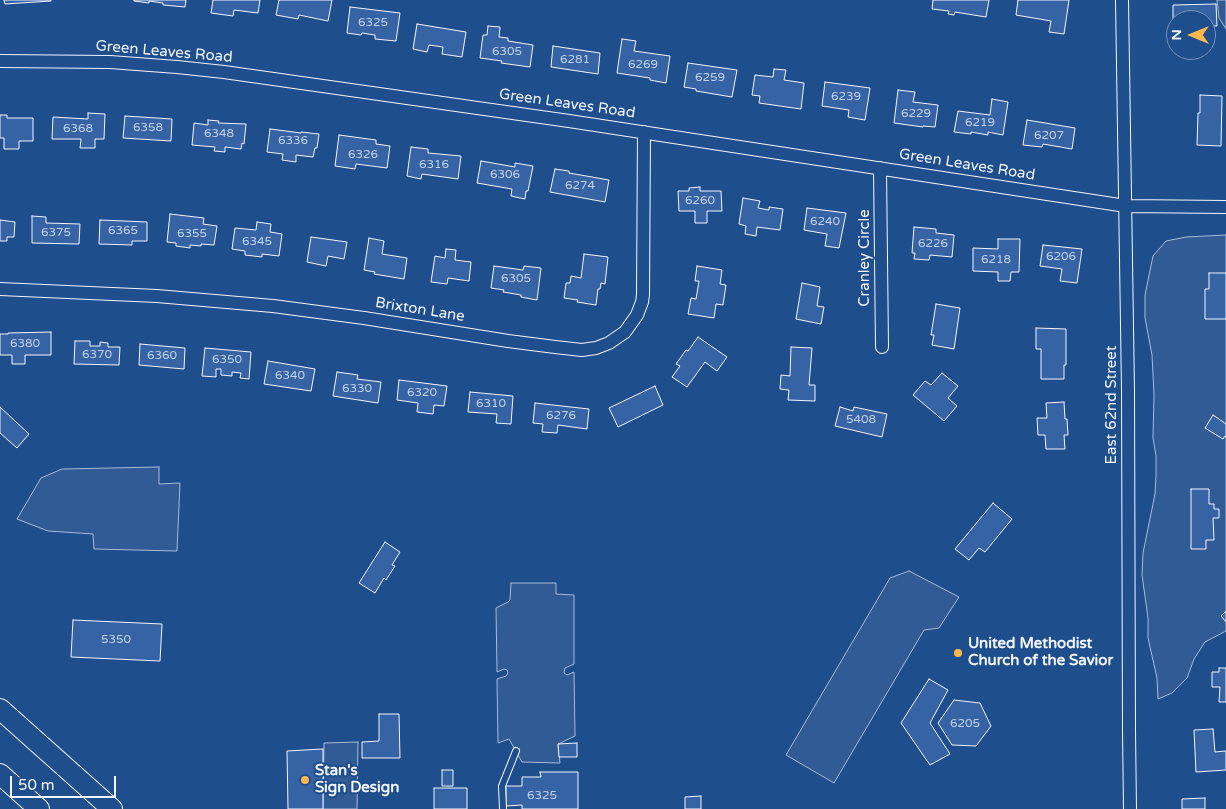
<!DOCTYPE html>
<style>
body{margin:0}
#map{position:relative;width:1226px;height:809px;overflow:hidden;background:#1f4e8c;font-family:"Varela Round",sans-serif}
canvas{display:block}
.north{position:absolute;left:1166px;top:10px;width:50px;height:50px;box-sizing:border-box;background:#1f4e8c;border:1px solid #7391ba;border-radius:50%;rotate:270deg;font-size:14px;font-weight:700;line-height:20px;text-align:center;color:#f2f6ff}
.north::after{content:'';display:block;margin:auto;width:18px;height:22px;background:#ffb74d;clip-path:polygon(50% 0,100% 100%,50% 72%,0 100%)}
.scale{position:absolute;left:10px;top:776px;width:106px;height:22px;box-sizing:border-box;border:2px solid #f2f6ff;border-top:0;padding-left:6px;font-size:15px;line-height:18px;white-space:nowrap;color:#f2f6ff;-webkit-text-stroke:4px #1f4e8c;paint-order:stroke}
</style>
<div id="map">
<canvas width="1226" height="809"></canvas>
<div class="north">N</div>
<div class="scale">50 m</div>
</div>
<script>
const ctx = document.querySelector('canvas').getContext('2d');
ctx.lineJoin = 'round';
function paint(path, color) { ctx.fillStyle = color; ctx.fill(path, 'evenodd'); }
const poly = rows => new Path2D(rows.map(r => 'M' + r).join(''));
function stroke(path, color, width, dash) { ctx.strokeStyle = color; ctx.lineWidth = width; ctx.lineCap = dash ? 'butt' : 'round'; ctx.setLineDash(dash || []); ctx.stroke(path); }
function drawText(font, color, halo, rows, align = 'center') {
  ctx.font = font + ' "Varela Round",sans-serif'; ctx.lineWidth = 4; ctx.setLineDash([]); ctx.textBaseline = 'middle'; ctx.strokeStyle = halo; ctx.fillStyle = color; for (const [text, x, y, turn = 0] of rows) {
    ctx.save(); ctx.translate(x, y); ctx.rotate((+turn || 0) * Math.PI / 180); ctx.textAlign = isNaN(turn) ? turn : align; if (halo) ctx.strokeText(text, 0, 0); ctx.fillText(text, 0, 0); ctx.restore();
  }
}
const built = poly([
 [1217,0,1226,0,1226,29,1219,18,1217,0],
 [1226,235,1226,631,1205,642,1194,659,1187,678,1172,693,1158,699,1157,678,1148,638,1148,618,1142,575,1143,553,1155,494,1156,476,1156,456,1153,438,1154,395,1152,355,1145,318,1145,295,1153,256,1166,241,1186,237,1226,235],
 [159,467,159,484,180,483,177,551,94,549,93,534,48,531,17,519,41,478,62,469,159,467],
 [909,571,959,597,939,628,924,630,834,783,786,755,890,578,909,571],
 [511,583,556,583,556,594,574,595,574,664,565,668,564,673,567,675,574,672,575,736,558,744,560,763,522,762,509,739,498,743,497,679,506,676,508,673,507,670,504,669,497,672,496,608,508,602,510,600,511,583],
 [358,742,357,809,323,809,324,743,358,742]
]);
paint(built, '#305b95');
stroke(built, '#a8bbd7', 1);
const building = poly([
 [4,0,51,0,51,1,5,4,4,0],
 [134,0,186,0,185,7,163,5,163,3,149,1,149,3,134,1,134,0],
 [213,0,260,0,258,13,234,10,233,16,211,13,213,0],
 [279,0,332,0,328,21,299,15,298,19,276,15,279,0],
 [933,0,989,0,986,17,955,12,954,15,948,14,949,11,932,9,933,0],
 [1018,0,1069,0,1064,34,1049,32,1051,21,1016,15,1018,0],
 [1216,4,1217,26,1206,26,1206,20,1176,20,1176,24,1173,24,1173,5,1216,4],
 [350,7,400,13,396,41,375,39,375,35,362,33,361,35,347,33,350,7],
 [417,24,466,32,462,57,442,54,443,47,429,45,427,52,413,49,417,24],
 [488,26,500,27,499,37,508,38,508,41,533,45,530,67,501,63,502,61,480,58,483,35,487,35,488,26],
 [622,39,636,41,634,51,670,56,666,83,650,80,650,78,617,73,622,39],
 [553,46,600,53,598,74,551,67,553,46],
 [688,63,737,70,732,97,696,91,696,89,684,87,688,63],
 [774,69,786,70,784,80,804,83,801,109,759,103,760,96,752,95,755,75,773,77,774,69],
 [825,82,870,88,865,120,848,117,849,110,822,106,825,82],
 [898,90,915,92,913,102,938,105,935,127,923,126,923,127,894,123,898,90],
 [1200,95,1222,96,1221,146,1197,145,1198,113,1200,113,1200,95],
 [992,99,1008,102,1003,135,988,132,988,135,971,132,971,134,954,132,958,111,990,115,992,99],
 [88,113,105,114,104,139,95,139,95,148,80,148,81,139,52,139,53,117,88,119,88,113],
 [0,115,7,115,7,118,33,118,33,141,19,141,19,149,4,149,4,138,0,138,0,115],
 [125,116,172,119,171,141,123,138,125,116],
 [208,120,219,121,218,123,246,124,244,144,242,143,241,149,225,147,225,152,214,151,215,147,192,145,194,123,208,125,208,120],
 [1027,120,1075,128,1072,149,1043,144,1042,147,1023,145,1027,120],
 [270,129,301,133,301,132,319,134,317,148,315,148,313,157,296,155,296,162,282,160,283,154,267,152,270,129],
 [339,135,376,140,376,144,390,146,387,168,356,164,355,169,335,166,339,135],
 [411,147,428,149,428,153,461,156,458,179,422,174,421,179,407,176,411,147],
 [481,161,515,167,515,163,533,166,528,191,526,191,525,199,511,196,512,189,477,183,481,161],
 [555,169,569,171,569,173,609,180,605,202,550,192,555,169],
 [700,187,700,191,721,191,722,211,707,211,707,223,695,223,695,211,679,211,678,191,689,191,689,188,700,187],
 [743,198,760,201,758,208,769,210,769,207,783,209,780,230,757,227,756,236,745,234,746,226,739,224,743,198],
 [807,208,846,213,839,248,825,246,827,234,804,230,807,208],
 [170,214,204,218,203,224,217,226,214,245,201,244,201,246,190,245,190,248,176,246,176,243,167,242,170,214],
 [32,216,46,217,46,223,80,224,79,244,32,243,32,216],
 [0,220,15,222,14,237,7,237,7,241,0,241,0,220],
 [100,220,147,222,147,241,132,241,132,245,99,244,100,220],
 [257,222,271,224,270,232,282,234,279,256,262,254,262,257,245,255,245,251,232,249,235,228,256,230,257,222],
 [914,227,936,229,936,233,954,235,952,257,930,255,929,260,914,259,915,253,912,253,914,227],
 [311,237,347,242,344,259,328,256,326,266,307,262,311,237],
 [369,238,384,241,382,254,407,258,404,279,374,274,375,272,364,270,369,238],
 [998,239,1020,239,1019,272,1011,272,1010,281,998,281,998,272,973,271,973,248,998,249,998,239],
 [1043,245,1082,249,1077,283,1060,281,1062,269,1040,266,1043,245],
 [446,249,456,250,455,260,471,262,469,281,448,278,447,284,431,282,435,256,445,258,446,249],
 [584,254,608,257,605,284,601,283,600,289,598,289,596,305,577,302,578,300,564,298,566,283,570,283,571,276,581,278,584,254],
 [494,266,523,270,524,266,541,268,537,300,521,297,521,295,503,292,504,290,491,288,494,266],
 [697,266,722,270,720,284,726,285,723,305,716,304,714,318,688,314,691,298,696,299,699,281,695,281,697,266],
 [1209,273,1226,273,1226,319,1205,319,1205,289,1209,289,1209,273],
 [802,283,820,287,817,306,824,307,821,324,796,319,802,283],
 [936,304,960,308,954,349,932,345,934,335,931,335,936,304],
 [1036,328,1066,329,1066,365,1064,365,1064,379,1041,379,1041,349,1036,349,1036,328],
 [51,332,51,355,25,355,25,364,12,364,12,355,0,355,0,334,8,334,8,333,51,332],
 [698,337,727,357,717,371,705,362,687,387,672,377,680,366,676,364,686,350,688,351,698,337],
 [75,341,90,341,90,346,100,346,100,342,108,343,108,347,120,347,119,365,74,364,75,341],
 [140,344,185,348,184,369,139,365,140,344],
 [791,347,812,348,809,385,815,385,815,401,788,400,789,390,780,389,781,375,790,376,791,347],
 [205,348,251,352,249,379,240,378,241,373,232,372,232,376,221,375,221,369,216,369,216,377,202,376,205,348],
 [268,361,315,369,311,391,264,384,268,361],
 [337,372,358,375,357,379,381,382,378,403,333,396,337,372],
 [942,373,958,386,948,398,957,406,944,421,913,395,925,381,931,385,942,373],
 [399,380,447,386,444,406,434,405,433,414,417,412,418,403,397,400,399,380],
 [655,386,663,405,618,427,609,408,655,386],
 [470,392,513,396,511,424,496,423,497,414,468,412,470,392],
 [1064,402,1065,419,1067,419,1068,435,1064,435,1065,449,1046,449,1045,435,1038,435,1037,418,1047,418,1046,403,1064,402],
 [535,403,589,409,587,429,558,425,557,433,542,432,543,424,533,423,535,403],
 [0,407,29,434,17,448,0,433,0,407],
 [840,407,853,411,854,407,887,414,882,437,835,426,840,407],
 [1213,415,1226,424,1226,437,1225,436,1223,439,1205,428,1213,415],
 [1191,489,1209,489,1209,504,1214,504,1214,509,1219,509,1219,518,1213,518,1214,540,1206,540,1206,549,1191,549,1191,489],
 [993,503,1012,519,985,552,979,548,969,560,955,549,993,503],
 [385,542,400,552,392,565,395,566,386,580,384,578,375,593,359,583,385,542],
 [1226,611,1226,622,1221,616,1226,611],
 [73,620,162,624,160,661,71,657,73,620],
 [1219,668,1226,668,1226,702,1219,702,1220,687,1212,687,1212,672,1219,672,1219,668],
 [929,679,948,690,930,723,950,754,930,765,901,723,929,679],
 [954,700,980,703,991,726,976,746,952,745,938,723,954,700],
 [379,714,399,714,400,758,362,758,362,742,379,741,379,714],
 [1213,729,1215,752,1226,751,1226,770,1196,772,1194,730,1213,729],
 [577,743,577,757,559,757,558,744,577,743],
 [323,749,323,809,288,809,287,751,323,749],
 [442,770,453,770,453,786,442,786,442,770],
 [540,772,578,772,578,809,522,809,522,805,506,806,506,786,522,786,522,777,541,777,540,772],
 [434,788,467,788,467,809,434,809,434,788],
 [701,796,701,809,685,809,685,797,701,796],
 [1205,798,1205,809,1182,809,1182,799,1205,798]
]);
paint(building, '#3563a3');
stroke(building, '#f2f6ff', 1);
const lane = poly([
 [503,809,502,786,516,751]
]);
const street = poly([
 [1122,0,1128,390,1129,731,1130,809],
 [0,61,110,62,177,67,224,72,569,121,1126,206,1226,207],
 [880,168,882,347],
 [0,289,157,296,273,306,364,318,508,341,555,347,582,350,596,348,609,343,625,332,637,315,642,302,643,295,644,132]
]);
const primary = poly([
 [0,709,112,809],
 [0,774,39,809]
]);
stroke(lane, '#f2f6ff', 8);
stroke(street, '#f2f6ff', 14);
stroke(primary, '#f2f6ff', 22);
stroke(lane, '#1f4e8c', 6);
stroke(street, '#1f4e8c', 12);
stroke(primary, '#1f4e8c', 20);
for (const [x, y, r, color] of [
 [958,653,5,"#ffb74d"],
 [305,780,5,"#ffb74d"]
]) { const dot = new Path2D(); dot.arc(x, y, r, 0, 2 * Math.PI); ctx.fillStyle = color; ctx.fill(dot); stroke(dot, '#1f4e8c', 2); }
drawText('12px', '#c3d1e8', null, [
 ["6325",373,23],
 ["6305",507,52],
 ["6281",575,60],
 ["6269",643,65],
 ["6259",710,78],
 ["6239",846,97],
 ["6229",916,114],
 ["6219",980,123],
 ["6358",148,128],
 ["6368",78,129],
 ["6348",219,134],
 ["6207",1049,136],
 ["6336",293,141],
 ["6326",363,155],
 ["6316",434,165],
 ["6306",505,175],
 ["6274",580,186],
 ["6260",700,201],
 ["6240",825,222],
 ["6365",123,231],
 ["6375",56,233],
 ["6355",192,234],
 ["6345",257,242],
 ["6226",933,244],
 ["6206",1061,257],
 ["6218",996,260],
 ["6305",516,279],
 ["6380",25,344],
 ["6370",97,355],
 ["6360",162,356],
 ["6350",227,360],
 ["6340",290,376],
 ["6330",357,389],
 ["6320",422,393],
 ["6310",491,404],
 ["6276",561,416],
 ["5408",861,420],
 ["5350",116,640],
 ["6205",965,724],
 ["6325",542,796]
]);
drawText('15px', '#f2f6ff', '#1f4e8c', [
 ["Green Leaves Road",164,52,5],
 ["Green Leaves Road",567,104,8],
 ["Green Leaves Road",967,165,9],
 ["Cranley Circle",865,258,-90],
 ["Brixton Lane",420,310,9],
 ["East 62nd Street",1112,405,-90]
]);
drawText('bold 15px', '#f2f6ff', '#1f4e8c', [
 ["United Methodist",968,644],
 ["Church of the Savior",968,661],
 ["Stan's",315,771],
 ["Sign Design",315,788]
], 'left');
</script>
